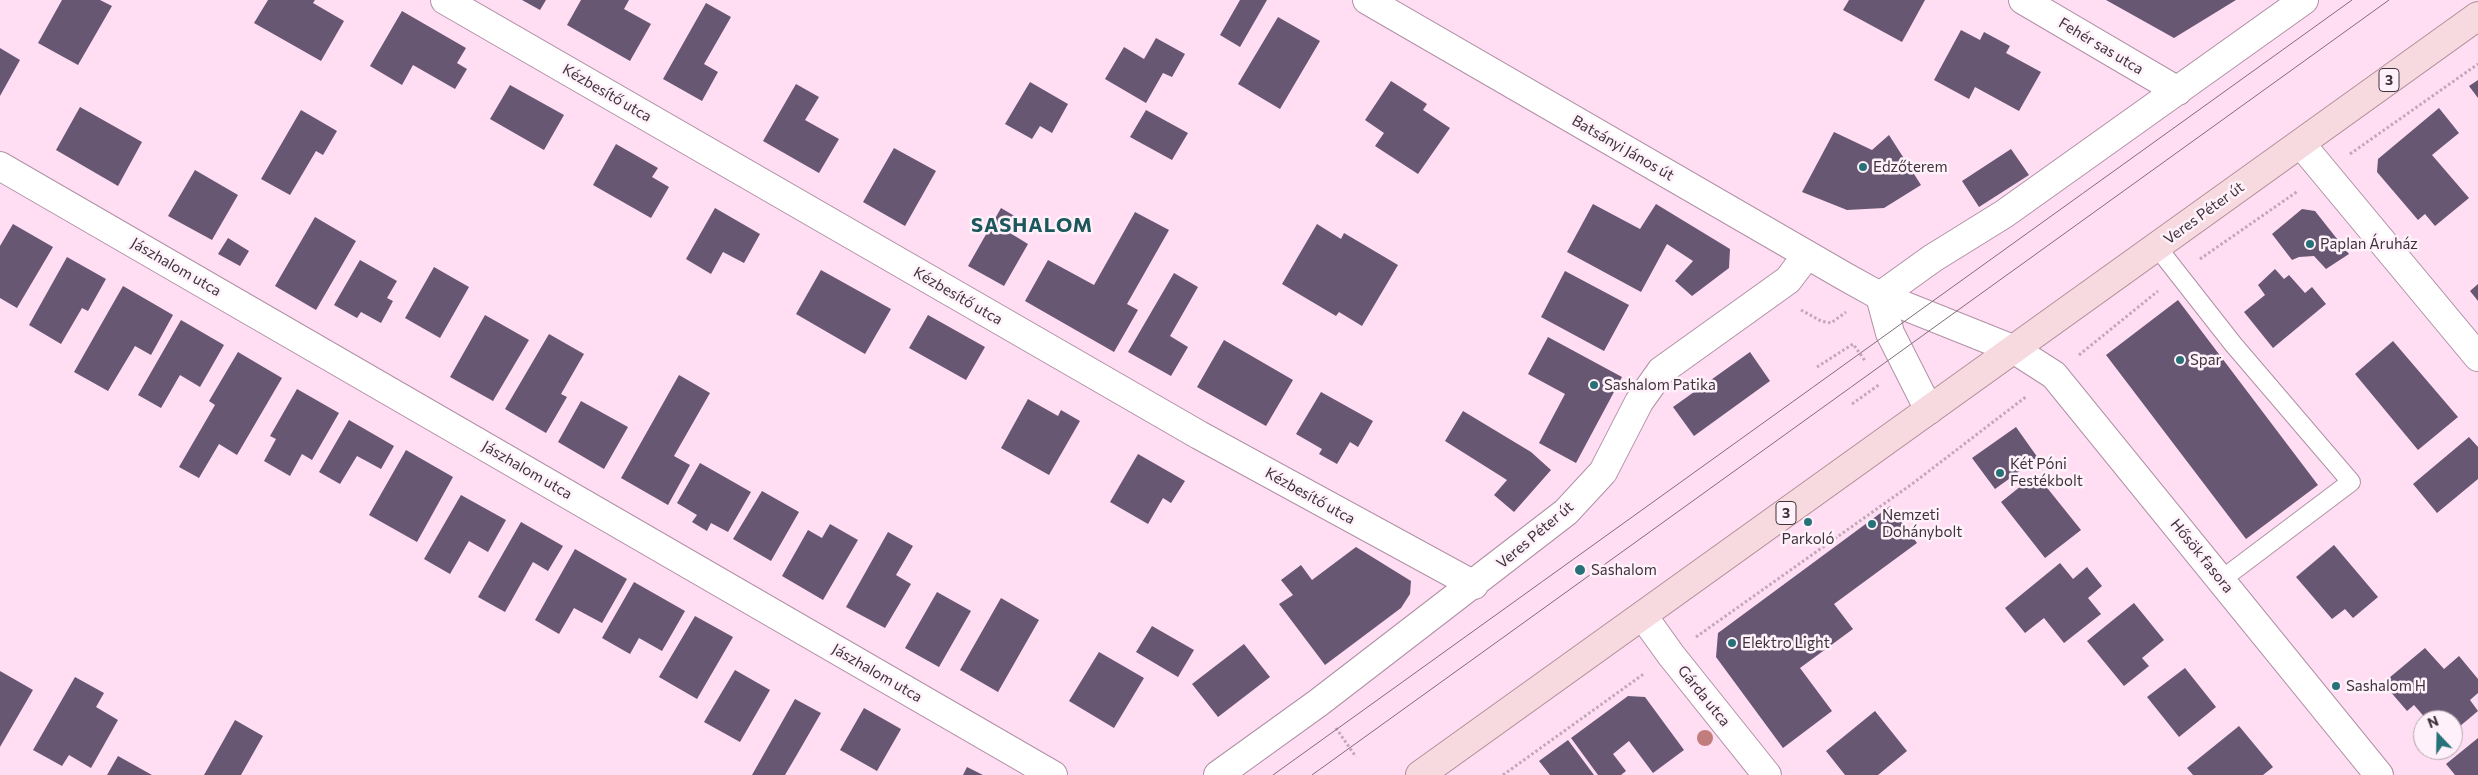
<!DOCTYPE html>
<meta charset="utf-8">
<style>
body{margin:0}
#map{position:relative;width:2478px;height:775px;overflow:hidden;background:#ffddf3;font-family:Commissioner,sans-serif}
canvas{display:block}
.north{position:absolute;left:2413px;top:710px;width:50px;height:50px;box-sizing:border-box;background:#fff1fa;border:1px solid #b2a5ae;border-radius:50%;rotate:339deg;font-size:14px;font-weight:700;line-height:20px;text-align:center;color:#3f333b}
.north::after{content:'';display:block;margin:auto;width:18px;height:22px;background:#277178;clip-path:polygon(50% 0,100% 100%,50% 72%,0 100%)}
</style>
<div id="map">
<canvas width="2478" height="775"></canvas>
<div class="north">N</div>
</div>
<script>
const ctx = document.querySelector('canvas').getContext('2d');
ctx.lineJoin = 'round';
function paint(path, color) { ctx.fillStyle = color; ctx.fill(path, 'evenodd'); }
const poly = rows => new Path2D(rows.map(r => 'M' + r).join(''));
function stroke(path, color, width, dash) { ctx.strokeStyle = color; ctx.lineWidth = width; ctx.lineCap = dash ? 'butt' : 'round'; ctx.setLineDash(dash || []); ctx.stroke(path); }
function drawText(font, color, halo, rows, align = 'center') {
  ctx.font = font + ' Commissioner,sans-serif'; ctx.lineWidth = 5; ctx.setLineDash([]); ctx.textBaseline = 'middle'; ctx.strokeStyle = halo; ctx.fillStyle = color; for (const [text, x, y, turn = 0] of rows) {
    ctx.save(); ctx.translate(x, y); ctx.rotate((+turn || 0) * Math.PI / 180); ctx.textAlign = isNaN(turn) ? turn : align; if (halo) ctx.strokeText(text, 0, 0); ctx.fillText(text, 0, 0); ctx.restore();
  }
}
paint(poly([
 [62,0,100,0,112,6,78,65,38,43],
 [268,0,315,0,313,3,344,21,321,61,254,23],
 [522,0,546,0,540,10],
 [581,0,629,0,624,9,651,24,630,61,567,25],
 [1240,0,1267,0,1240,47,1220,35],
 [1849,0,1925,0,1902,42,1843,10],
 [2106,0,2236,0,2174,38],
 [706,3,731,17,704,64,718,72,702,101,663,79],
 [402,11,466,48,457,63,467,69,455,89,413,65,402,85,370,66],
 [1278,17,1320,41,1280,109,1238,84],
 [1961,30,1980,40,1984,32,2010,46,2006,53,2041,72,2019,111,1975,87,1969,99,1934,80],
 [1156,38,1185,54,1172,77,1163,73,1146,103,1105,79,1124,47,1144,59],
 [0,48,20,60,0,96],
 [2478,80,2478,98,2469,86],
 [1391,81,1427,104,1423,110,1450,128,1418,174,1375,146,1384,133,1365,120],
 [1030,82,1068,104,1052,133,1040,126,1032,139,1005,124],
 [796,84,819,97,805,120,839,139,819,173,763,141],
 [510,85,564,115,544,150,490,119],
 [80,107,142,142,118,186,56,150],
 [2439,108,2459,133,2432,155,2469,198,2435,226,2425,214,2418,220,2377,172,2378,159],
 [301,110,337,131,323,155,316,151,290,195,261,179],
 [1146,110,1188,133,1172,160,1130,137],
 [1834,132,1872,150,1889,135,1921,185,1884,208,1847,210,1802,192],
 [616,144,658,168,652,177,669,187,651,218,593,185],
 [894,148,936,171,905,226,863,202],
 [2011,149,2029,175,1979,207,1962,181],
 [195,170,238,195,212,240,168,216],
 [1593,204,1640,229,1656,204,1730,249,1729,268,1692,296,1675,281,1693,261,1667,244,1641,292,1567,252],
 [715,208,760,234,744,263,723,252,711,274,686,259],
 [1001,208,1018,218,1010,233,1028,244,1004,286,968,266],
 [2302,209,2315,211,2349,254,2326,269,2314,256,2299,257,2292,260,2272,234],
 [1135,212,1169,230,1127,304,1138,310,1114,352,1025,301,1048,260,1094,285],
 [315,217,356,241,316,310,275,286],
 [13,224,53,247,17,308,0,298,0,246],
 [1317,224,1341,239,1344,233,1398,265,1362,326,1339,312,1336,316,1282,284],
 [228,238,249,251,240,266,218,254],
 [67,257,106,279,88,311,82,308,61,344,29,325],
 [360,260,397,281,387,298,393,301,381,323,361,312,357,318,334,305],
 [434,267,469,287,440,338,405,318],
 [2275,269,2284,279,2289,275,2305,293,2312,287,2326,304,2273,348,2244,312,2265,295,2258,285],
 [821,270,891,309,865,354,796,314],
 [1565,271,1629,305,1604,351,1541,317],
 [1174,273,1198,287,1170,336,1188,347,1171,376,1128,352],
 [2478,284,2478,301,2470,291],
 [123,286,173,315,151,355,135,346,108,391,74,372],
 [2178,300,2318,485,2246,539,2106,355],
 [485,315,529,340,493,401,450,377],
 [928,315,985,347,966,380,909,348],
 [181,320,224,345,200,387,180,375,161,408,138,395],
 [549,334,584,354,561,394,567,397,546,433,505,409],
 [1548,337,1622,377,1576,463,1539,443,1565,394,1528,374],
 [1224,340,1293,380,1266,426,1197,387],
 [2393,341,2458,417,2418,450,2355,374],
 [238,352,282,378,237,455,219,444,199,478,179,467,215,405,209,401],
 [1750,352,1770,381,1694,436,1673,407],
 [679,375,710,393,674,456,690,465,668,505,621,478],
 [297,389,339,413,312,460,302,454,290,476,264,461,276,439,270,436],
 [1321,392,1373,421,1358,447,1350,442,1337,464,1319,454,1322,449,1296,434],
 [1028,399,1058,416,1061,410,1080,421,1049,475,1001,448],
 [581,401,628,427,604,469,558,442],
 [1463,411,1531,452,1551,470,1514,512,1494,495,1507,480,1445,441],
 [349,420,394,446,381,469,357,456,340,484,319,472],
 [2016,427,2038,458,1995,489,1972,458],
 [2469,437,2478,447,2478,479,2437,513,2413,484],
 [406,450,453,477,417,542,369,515],
 [1138,454,1185,481,1171,503,1163,498,1148,524,1110,502],
 [700,463,751,492,728,532,711,523,707,531,692,522,697,515,677,503],
 [2036,474,2081,530,2045,558,2001,502],
 [762,491,799,512,771,561,733,539],
 [461,495,506,520,488,552,469,541,450,574,424,559],
 [1890,506,1917,543,1834,604,1853,629,1800,668,1832,711,1783,748,1716,657,1718,633],
 [521,522,563,546,548,571,533,562,505,612,478,597],
 [830,524,858,540,823,600,782,576,808,530,822,538],
 [888,532,913,546,896,575,911,584,885,628,846,607],
 [2334,545,2378,597,2353,618,2345,609,2332,619,2296,577],
 [1356,547,1411,581,1410,594,1401,608,1325,665,1279,604,1293,595,1281,580,1301,565,1312,580],
 [575,549,627,579,602,623,574,608,559,634,535,620],
 [2060,563,2073,579,2087,567,2102,586,2088,598,2101,614,2064,643,2044,618,2025,633,2005,608],
 [634,582,685,611,662,651,639,638,630,654,602,638],
 [937,592,971,611,939,667,905,648],
 [1001,598,1039,620,998,692,960,670],
 [2134,603,2164,640,2142,658,2149,666,2124,686,2087,641],
 [695,616,733,637,697,699,659,677],
 [1152,626,1194,650,1178,677,1136,652],
 [1244,644,1270,677,1218,717,1192,684],
 [2425,648,2444,669,2459,656,2478,679,2478,693,2470,700,2478,711,2453,732,2453,720,2427,720,2414,705,2407,711,2383,683],
 [1099,652,1144,678,1114,728,1069,701],
 [2185,668,2216,707,2179,737,2147,697],
 [735,670,770,690,740,742,704,722],
 [0,671,33,690,0,747],
 [75,677,104,693,96,707,118,720,91,768,69,755,62,766,33,750],
 [1628,696,1645,697,1684,750,1653,773,1629,741,1613,754,1626,771,1621,775,1598,775,1571,738],
 [795,699,821,713,795,758,785,775,752,775],
 [864,708,901,729,877,771,840,750],
 [1875,711,1907,751,1878,775,1845,775,1826,751],
 [235,720,263,736,241,775,204,775],
 [2239,726,2273,767,2263,775,2193,775,2187,768],
 [2478,738,2478,775,2455,775,2446,764],
 [1568,740,1594,775,1550,775,1539,761],
 [118,756,152,775,107,775],
 [967,767,983,775,963,775]
]), '#685772');
const lane = poly([
 [2157,247,2233,344,2351,482,2221,580]
]);
const street = poly([
 [445,0,1199,435,1474,585],
 [2023,0,2178,91],
 [2301,144,2478,357],
 [0,166,1053,775],
 [1929,410,1890,333,1880,296,1933,258,2004,214,2304,0],
 [1643,616,1671,655,1767,775],
 [1218,775,1318,703,1566,512,1603,472,1639,402,1661,371,1788,280,1807,255]
]);
const secondary = poly([
 [1367,0,1844,276,1880,296,2015,350,2054,375,2379,775]
]);
const primary = poly([
 [1420,775,2478,16]
]);
stroke(lane, '#b091a5', 20);
stroke(street, '#b091a5', 30);
stroke(secondary, '#b091a5', 30);
stroke(primary, '#b38f98', 30);
stroke(poly([
 [2350,154,2478,64],
 [2200,259,2298,191],
 [1801,310,1821,321,1831,323,1846,312],
 [2079,355,2158,291],
 [1817,367,1853,344,1866,362],
 [1852,404,1880,384],
 [1696,637,1912,484,2027,396],
 [1336,728,1356,757],
 [1503,775,1645,673]
]), '#c2a7b9', 3, [2.5, 2.5]);
stroke(lane, '#fff', 18);
stroke(street, '#fff', 28);
stroke(secondary, '#fff', 28);
stroke(primary, '#f7dadf', 28);
stroke(poly([
 [1273,775,2352,0],
 [1312,775,2389,0]
]), '#806d7a', 1);
ctx.fillStyle = '#c17d7c';
for (const [x, y] of [
 [1705,738]
]) { ctx.beginPath(); ctx.arc(x, y, 8, 0, 2 * Math.PI); ctx.fill(); }
for (const [x, y, r, color] of [
 [1863,167,5,"#277178"],
 [2310,244,5,"#277178"],
 [2180,360,5,"#277178"],
 [1594,385,5,"#277178"],
 [2000,473,5,"#277178"],
 [1808,522,5,"#277178"],
 [1872,524,5,"#277178"],
 [1580,570,6,"#277178"],
 [1732,643,5,"#277178"],
 [2336,686,5,"#277178"]
]) { const dot = new Path2D(); dot.arc(x, y, r, 0, 2 * Math.PI); ctx.fillStyle = color; ctx.fill(dot); stroke(dot, '#fff1fa', 2); }
for (const [x, y, w] of [
 [2389,80,20],
 [1786,513,20]
]) { const box = new Path2D(); box.roundRect(x - w / 2, y - 11.5, w, 23, 4); ctx.fillStyle = '#fff1fa'; ctx.fill(box); stroke(box, '#3f333b', 1); }
drawText('bold 14px', '#3f333b', null, [
 ["3",2389,80],
 ["3",1786,513]
]);
drawText('15px', '#3f333b', '#fff1fa', [
 ["Fehér sas utca",2101,46,31],
 ["Kézbesítő utca",607,93,30],
 ["Batsányi János út",1623,148,30],
 ["Veres Péter út",2204,213,-36],
 ["Jászhalom utca",176,267,30],
 ["Kézbesítő utca",958,296,30],
 ["Jászhalom utca",527,470,30],
 ["Kézbesítő utca",1310,496,29],
 ["Veres Péter út",1535,535,-40],
 ["Hősök fasora",2202,556,51],
 ["Jászhalom utca",877,673,30],
 ["Gárda utca",1704,696,51]
]);
drawText('15px', '#3f333b', '#fff1fa', [
 ["Edzőterem",1873,167],
 ["Paplan Áruház",2320,244],
 ["Spar",2190,360],
 ["Sashalom Patika",1604,385],
 ["Két Póni",2010,464],
 ["Festékbolt",2010,481],
 ["Nemzeti",1882,515],
 ["Dohánybolt",1882,532],
 ["Parkoló",1808,539,"center"],
 ["Sashalom",1591,570],
 ["Elektro Light",1742,643],
 ["Sashalom H",2346,686]
], 'left');
ctx.letterSpacing = '1px';
drawText('bold 20px', '#1b575b', '#fff1fa', [
 ["SASHALOM",1032,225]
]);
ctx.letterSpacing = '0px';
</script>
